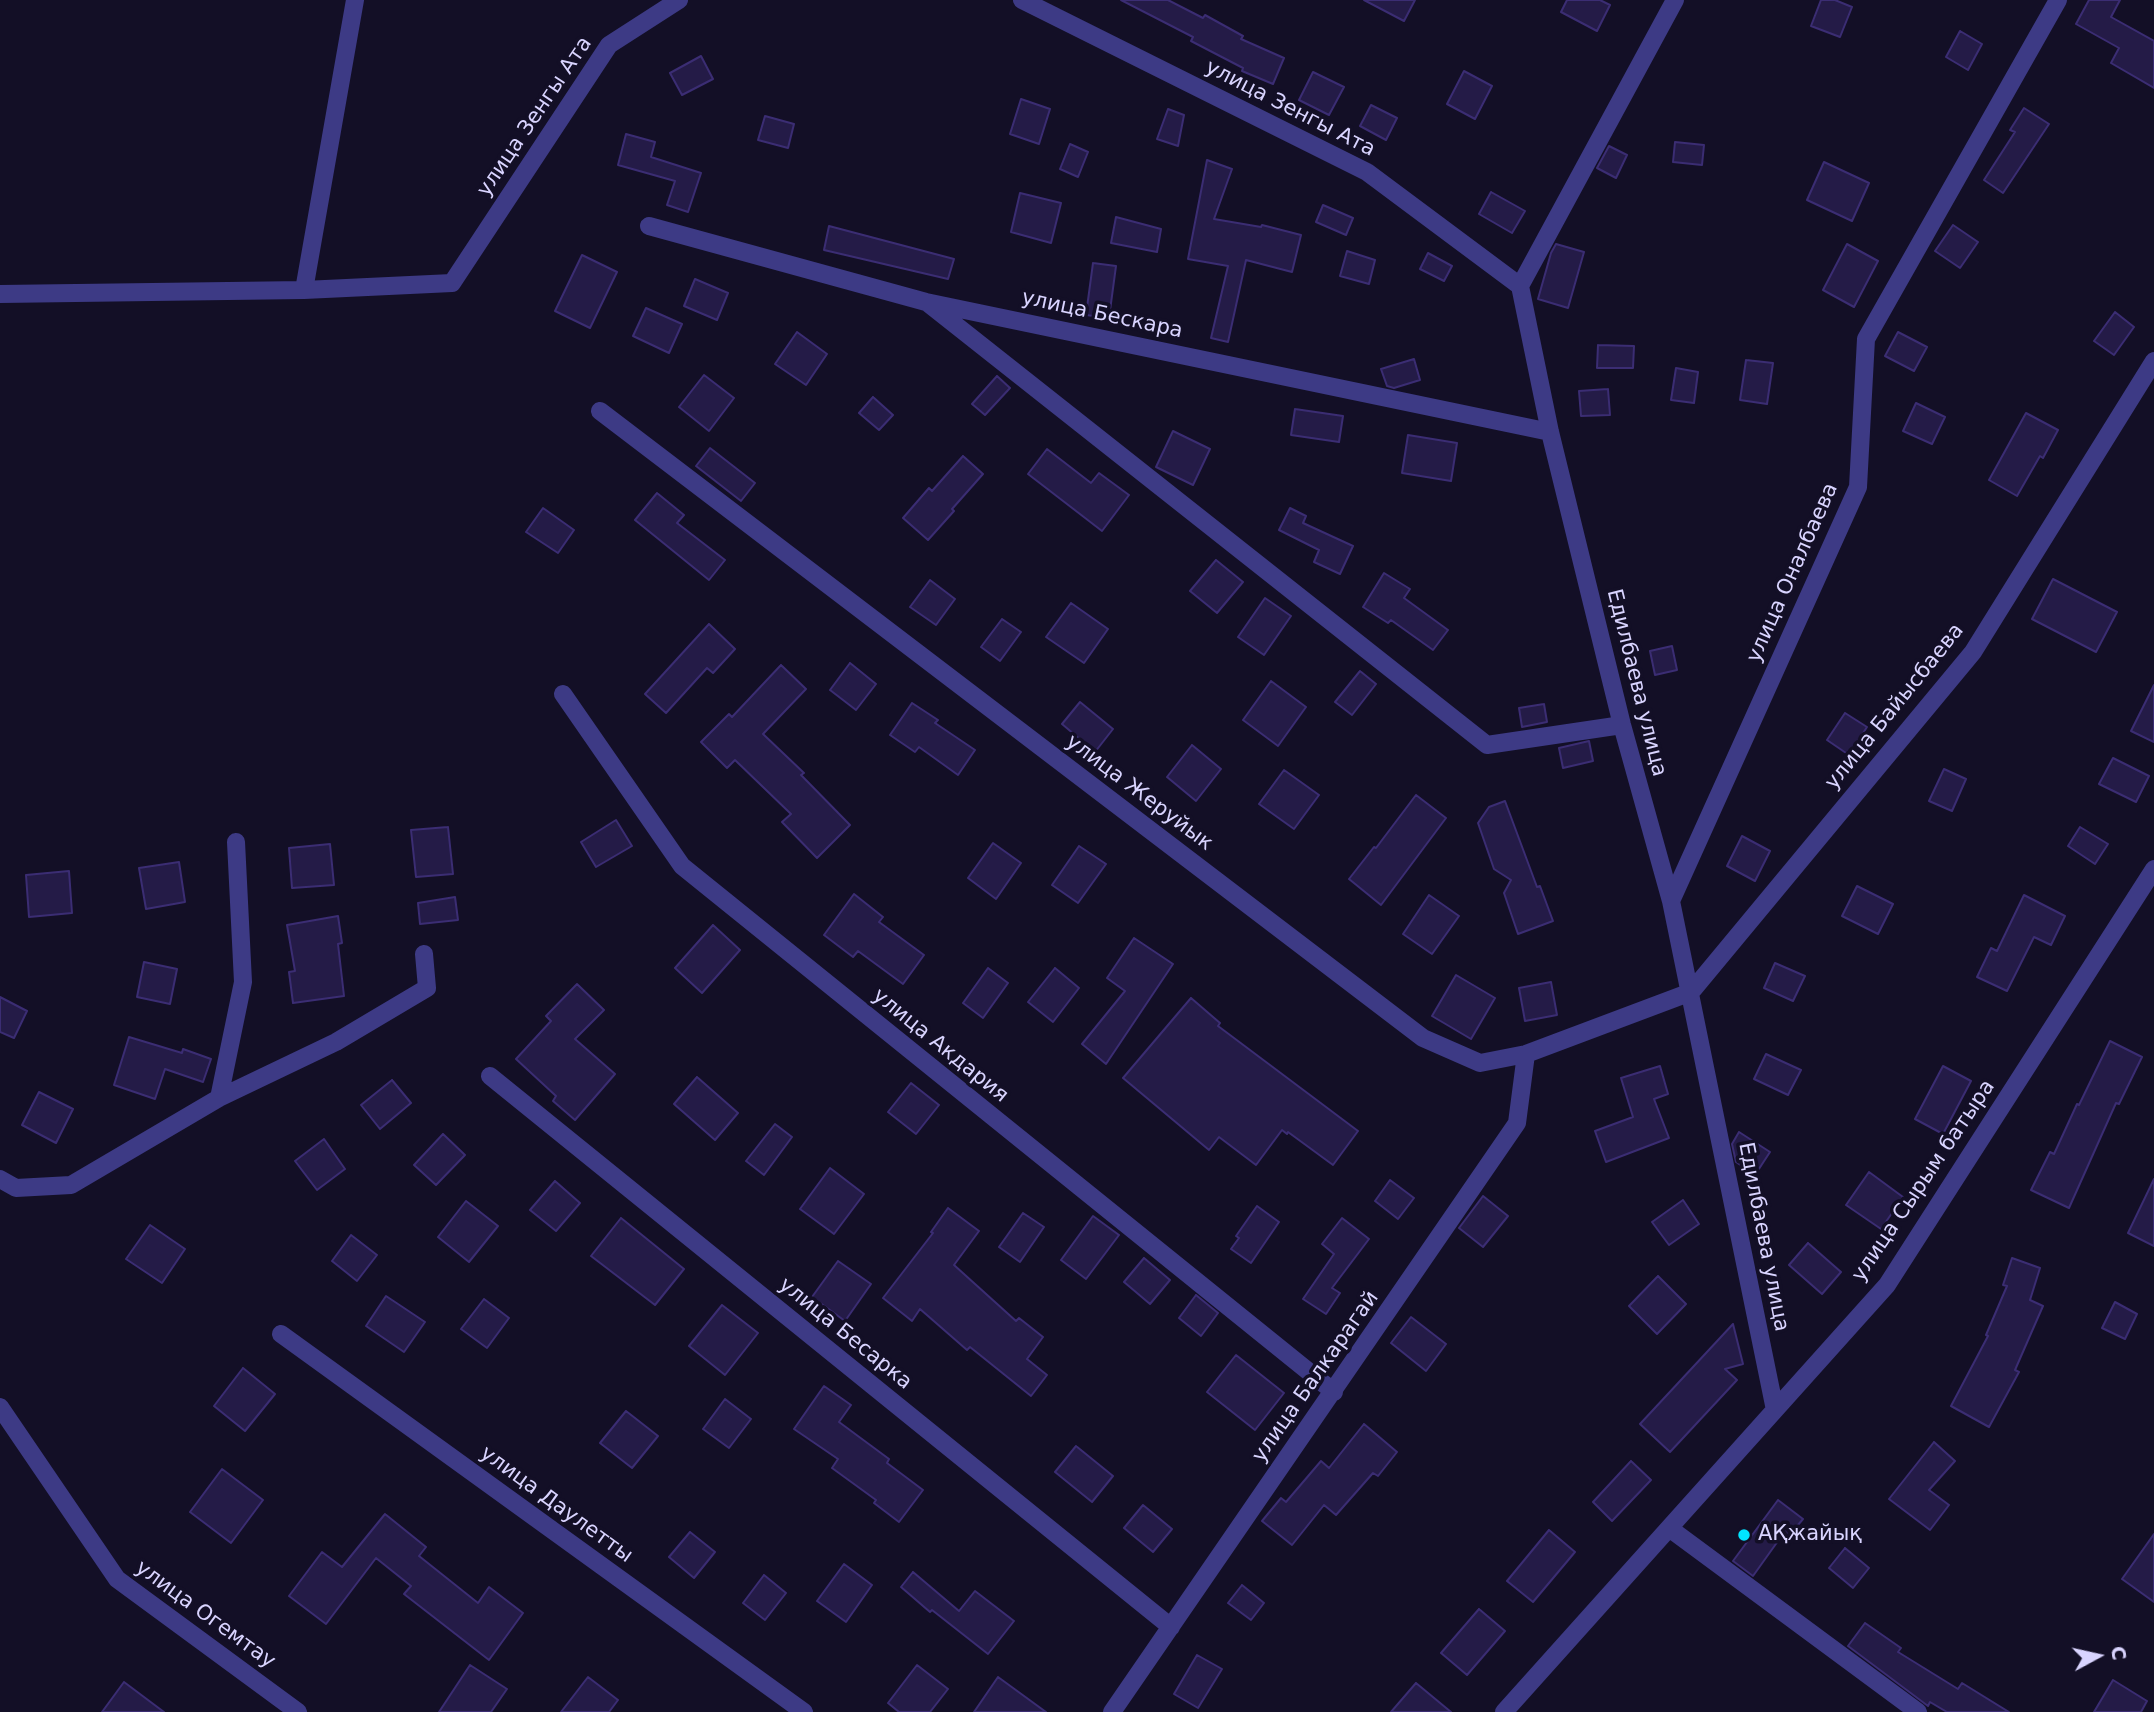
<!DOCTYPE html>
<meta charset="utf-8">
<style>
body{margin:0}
#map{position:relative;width:2154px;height:1712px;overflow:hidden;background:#130f26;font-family:"DejaVu Sans",sans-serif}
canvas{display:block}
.north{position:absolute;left:2063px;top:1621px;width:70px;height:70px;-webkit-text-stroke:5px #130f26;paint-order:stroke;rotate:82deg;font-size:19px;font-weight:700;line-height:28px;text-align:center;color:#d9d4ff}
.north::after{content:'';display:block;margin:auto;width:24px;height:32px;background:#d9d4ff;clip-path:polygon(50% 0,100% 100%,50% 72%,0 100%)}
</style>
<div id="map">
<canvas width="2154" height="1712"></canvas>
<div class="north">С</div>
</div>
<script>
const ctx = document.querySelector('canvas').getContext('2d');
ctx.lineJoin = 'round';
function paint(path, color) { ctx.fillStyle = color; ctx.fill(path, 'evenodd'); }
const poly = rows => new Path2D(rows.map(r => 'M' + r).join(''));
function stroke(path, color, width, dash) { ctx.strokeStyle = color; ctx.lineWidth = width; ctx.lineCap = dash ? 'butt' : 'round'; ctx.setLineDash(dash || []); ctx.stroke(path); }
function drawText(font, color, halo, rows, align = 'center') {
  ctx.font = font + ' "DejaVu Sans",sans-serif'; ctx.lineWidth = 7; ctx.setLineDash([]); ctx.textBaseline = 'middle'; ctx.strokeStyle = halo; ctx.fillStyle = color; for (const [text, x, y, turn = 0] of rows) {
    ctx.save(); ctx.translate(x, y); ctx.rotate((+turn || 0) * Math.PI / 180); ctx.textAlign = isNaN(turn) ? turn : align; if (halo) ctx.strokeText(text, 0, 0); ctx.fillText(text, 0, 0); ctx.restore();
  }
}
const building = poly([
 [1121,0,1168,0,1203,18,1205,15,1243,36,1241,39,1284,58,1273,84,1242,71,1243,68,1191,41,1193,37,1121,0],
 [1364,0,1415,0,1404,21,1364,0],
 [1567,0,1600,0,1610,5,1597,31,1561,12,1567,0],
 [1821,0,1835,0,1852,7,1840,37,1811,26,1821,0],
 [2089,0,2120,0,2111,17,2154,41,2154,88,2111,63,2119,48,2076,24,2089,0],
 [1960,31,1982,44,1968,70,1946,57,1960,31],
 [701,56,713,79,682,95,670,73,701,56],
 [1464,71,1492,86,1475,119,1447,104,1464,71],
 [1313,72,1344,87,1329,115,1299,100,1313,72],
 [1021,99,1050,109,1039,144,1010,134,1021,99],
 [1371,105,1397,118,1386,140,1360,126,1371,105],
 [2024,108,2049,124,2003,193,1984,180,2015,132,2010,130,2024,108],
 [1168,109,1184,115,1178,146,1157,139,1168,109],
 [765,116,794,124,788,148,758,140,765,116],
 [626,134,655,142,651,157,701,173,688,212,667,205,675,181,618,165,626,134],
 [1675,142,1704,145,1702,165,1673,162,1675,142],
 [1070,144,1088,152,1078,177,1060,169,1070,144],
 [1609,146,1627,155,1616,178,1597,168,1609,146],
 [1207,160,1232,169,1214,219,1261,227,1262,225,1301,235,1292,272,1246,260,1228,342,1211,338,1228,266,1188,259,1207,160],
 [1824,162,1869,183,1852,221,1807,200,1824,162],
 [1491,192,1525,211,1512,233,1479,214,1491,192],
 [1020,193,1061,203,1051,243,1011,232,1020,193],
 [1323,205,1353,218,1346,235,1316,222,1323,205],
 [1116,217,1161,229,1157,252,1111,243,1116,217],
 [1953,225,1978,242,1960,268,1935,251,1953,225],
 [829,226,954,259,948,279,824,250,829,226],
 [1556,244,1584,252,1568,308,1538,299,1551,253,1556,244],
 [1847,244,1878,261,1854,307,1823,290,1847,244],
 [1347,251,1375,260,1369,284,1340,276,1347,251],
 [1428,253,1452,266,1444,281,1420,269,1428,253],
 [582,255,617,272,590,328,555,311,582,255],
 [1093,263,1116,266,1109,318,1086,315,1093,263],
 [695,279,728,293,717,320,684,306,695,279],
 [646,308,682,324,669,353,633,336,646,308],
 [2115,312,2134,327,2114,355,2094,341,2115,312],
 [797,332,827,354,806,385,775,364,797,332],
 [1898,332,1927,347,1914,371,1885,356,1898,332],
 [1598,345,1634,346,1633,368,1597,368,1598,345],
 [1414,359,1420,380,1394,388,1387,386,1381,369,1414,359],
 [1746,360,1773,363,1767,404,1740,400,1746,360],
 [1676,368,1698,372,1694,403,1671,400,1676,368],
 [704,375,734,398,709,431,679,407,704,375],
 [997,376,1010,388,985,415,972,404,997,376],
 [1608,389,1610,415,1581,416,1579,391,1608,389],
 [873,397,893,415,879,430,859,413,873,397],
 [1916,403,1945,417,1932,444,1903,431,1916,403],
 [1295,409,1343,416,1339,442,1291,435,1295,409],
 [2026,413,2058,430,2043,458,2040,456,2017,496,1989,480,2026,413],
 [1173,431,1210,449,1193,485,1156,467,1173,431],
 [1408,435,1457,443,1451,481,1402,473,1408,435],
 [710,448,755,483,741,501,696,466,710,448],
 [1047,449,1091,483,1099,473,1129,495,1102,531,1028,474,1047,449],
 [963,456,983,474,952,509,954,511,928,540,903,518,929,488,932,491,963,456],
 [657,493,684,515,677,523,725,560,709,580,635,520,657,493],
 [543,508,574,530,558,553,526,532,543,508],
 [1290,508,1306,516,1303,523,1353,546,1340,574,1314,562,1319,550,1279,530,1290,508],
 [1216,560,1243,582,1217,613,1190,591,1216,560],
 [1384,573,1410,589,1404,598,1448,630,1433,650,1391,620,1388,623,1363,607,1384,573],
 [2053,579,2117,612,2096,652,2032,619,2053,579],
 [930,580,955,599,936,625,910,607,930,580],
 [1265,598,1291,616,1264,655,1238,637,1265,598],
 [1071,603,1108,629,1084,663,1046,637,1071,603],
 [1002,619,1021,632,1000,661,981,647,1002,619],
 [709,624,735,649,713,673,707,668,666,713,645,694,709,624],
 [1672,646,1677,670,1655,675,1650,651,1672,646],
 [850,663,876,684,856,710,830,690,850,663],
 [781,665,806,689,763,734,804,773,801,775,850,825,817,858,782,822,791,814,735,760,727,768,701,742,729,714,732,717,781,665],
 [1360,671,1376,684,1352,715,1335,702,1360,671],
 [1271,681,1306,707,1278,746,1243,720,1271,681],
 [2154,685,2154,742,2131,731,2154,685],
 [1080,702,1113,729,1095,752,1062,724,1080,702],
 [912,703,938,720,935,723,975,750,958,775,919,747,915,752,890,735,912,703],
 [1544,704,1547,722,1522,727,1519,708,1544,704],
 [1845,713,1867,727,1849,755,1827,740,1845,713],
 [1589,741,1593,761,1563,768,1559,748,1589,741],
 [1192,745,1221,769,1196,801,1167,777,1192,745],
 [2113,758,2149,776,2136,802,2099,784,2113,758],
 [1944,769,1966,779,1952,811,1929,801,1944,769],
 [1284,770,1319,795,1294,829,1259,804,1284,770],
 [1416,795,1446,818,1381,905,1349,879,1374,847,1376,848,1416,795],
 [1505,801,1537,887,1540,886,1553,921,1518,934,1504,893,1511,880,1494,869,1478,823,1489,807,1505,801],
 [616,820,632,846,596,867,581,842,616,820],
 [448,827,453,874,416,877,411,830,448,827],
 [2080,827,2108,844,2095,864,2068,846,2080,827],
 [1742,836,1770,851,1755,881,1727,866,1742,836],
 [993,843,1021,863,996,899,968,878,993,843],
 [330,844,334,885,292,888,289,848,330,844],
 [1079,846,1106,864,1078,903,1052,885,1079,846],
 [179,862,185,902,146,909,139,868,179,862],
 [69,871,72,913,29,917,26,875,69,871],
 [1857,886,1893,904,1878,934,1842,916,1857,886],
 [854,894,883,917,879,922,924,955,903,984,858,951,853,957,824,935,854,894],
 [1429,895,1459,916,1432,954,1403,934,1429,895],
 [2024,895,2065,916,2051,945,2034,937,2007,991,1977,977,1991,948,1997,951,2024,895],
 [455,897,458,920,420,924,418,903,455,897],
 [338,916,342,943,338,944,344,996,293,1003,289,972,295,971,287,925,338,916],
 [713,925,740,950,702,993,675,968,713,925],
 [1134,938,1173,964,1106,1064,1082,1044,1125,991,1107,978,1134,938],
 [144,962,177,969,170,1004,137,997,144,962],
 [1775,963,1805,976,1793,1001,1764,988,1775,963],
 [988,968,1008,983,983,1018,963,1003,988,968],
 [1055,968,1079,988,1053,1022,1028,1002,1055,968],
 [1456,975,1495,998,1471,1039,1432,1016,1456,975],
 [1551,982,1557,1015,1525,1021,1519,988,1551,982],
 [577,984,604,1010,575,1039,615,1074,575,1120,553,1101,556,1096,516,1059,551,1021,546,1016,577,984],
 [0,997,27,1011,14,1038,0,1032,0,997],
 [1191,998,1220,1023,1218,1026,1358,1131,1333,1165,1288,1132,1287,1134,1282,1130,1256,1165,1219,1137,1209,1150,1123,1078,1191,998],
 [129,1037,182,1053,183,1049,211,1059,203,1082,165,1069,155,1099,114,1085,129,1037],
 [2110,1041,2142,1057,2119,1104,2116,1103,2069,1208,2031,1190,2050,1152,2054,1154,2077,1104,2079,1105,2110,1041],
 [1766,1054,1801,1070,1788,1095,1754,1079,1766,1054],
 [1660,1066,1668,1094,1654,1099,1669,1138,1606,1162,1595,1131,1633,1117,1621,1078,1660,1066],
 [1943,1066,1971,1081,1943,1134,1915,1119,1943,1066],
 [697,1077,738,1113,715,1140,674,1104,697,1077],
 [392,1080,411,1103,380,1129,361,1105,392,1080],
 [911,1083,939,1105,916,1134,888,1112,911,1083],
 [39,1092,73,1109,56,1143,22,1125,39,1092],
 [775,1124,792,1137,764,1175,746,1161,775,1124],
 [1739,1132,1770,1152,1755,1175,1736,1162,1732,1144,1739,1132],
 [443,1134,465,1155,436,1185,414,1165,443,1134],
 [324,1139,345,1169,317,1190,295,1161,324,1139],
 [830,1168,864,1194,834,1234,800,1209,830,1168],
 [1869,1172,1903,1197,1881,1229,1846,1205,1869,1172],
 [2154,1179,2154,1246,2128,1233,2154,1179],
 [1390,1180,1414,1198,1398,1219,1375,1201,1390,1180],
 [555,1181,580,1203,556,1231,530,1210,555,1181],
 [1483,1196,1508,1216,1483,1247,1459,1228,1483,1196],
 [1683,1200,1699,1224,1669,1245,1652,1222,1683,1200],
 [466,1201,498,1226,469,1262,438,1237,466,1201],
 [1257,1206,1279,1222,1251,1263,1231,1249,1239,1238,1236,1236,1257,1206],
 [948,1208,979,1231,954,1265,1016,1321,1019,1318,1043,1337,1027,1359,1047,1375,1031,1396,970,1347,967,1350,920,1309,912,1321,883,1298,933,1233,931,1232,948,1208],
 [1023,1213,1044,1227,1020,1262,999,1247,1023,1213],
 [1093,1216,1119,1235,1086,1279,1061,1260,1093,1216],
 [621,1218,684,1269,655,1305,591,1256,621,1218],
 [1342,1218,1369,1239,1332,1288,1340,1293,1326,1314,1303,1299,1334,1254,1322,1244,1342,1218],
 [150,1225,185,1249,162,1283,126,1259,150,1225],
 [351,1235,377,1255,357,1281,332,1261,351,1235],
 [1808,1243,1841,1272,1822,1294,1789,1265,1808,1243],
 [1144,1258,1170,1280,1150,1304,1124,1282,1144,1258],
 [2012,1258,2040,1268,2030,1300,2043,1306,2015,1370,2019,1372,1989,1427,1951,1406,1988,1336,1986,1335,2007,1286,2003,1285,2012,1258],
 [838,1261,871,1284,845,1321,812,1297,838,1261],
 [1658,1276,1686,1304,1657,1334,1629,1306,1658,1276],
 [1196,1295,1218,1313,1201,1336,1179,1318,1196,1295],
 [386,1296,425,1322,404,1352,366,1326,386,1296],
 [484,1299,509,1318,487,1348,461,1329,484,1299],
 [2115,1302,2137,1314,2125,1339,2102,1328,2115,1302],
 [722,1305,758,1333,725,1375,689,1346,722,1305],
 [1411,1317,1446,1344,1426,1371,1391,1343,1411,1317],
 [1733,1324,1743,1364,1725,1369,1737,1380,1670,1452,1640,1424,1733,1324],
 [1236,1355,1284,1393,1255,1430,1207,1392,1236,1355],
 [243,1368,275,1394,245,1431,214,1406,243,1368],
 [824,1386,851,1405,839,1422,889,1459,887,1463,923,1490,899,1522,874,1503,876,1500,832,1468,838,1459,794,1429,824,1386],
 [725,1399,751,1419,729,1448,703,1429,725,1399],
 [626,1411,658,1436,632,1468,600,1443,626,1411],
 [1364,1424,1397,1452,1378,1476,1373,1473,1336,1515,1324,1505,1292,1545,1262,1521,1281,1498,1286,1502,1321,1461,1329,1468,1364,1424],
 [1934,1442,1955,1461,1929,1490,1949,1505,1930,1530,1889,1499,1934,1442],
 [1076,1446,1113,1476,1092,1502,1055,1472,1076,1446],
 [1631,1461,1651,1480,1612,1521,1593,1502,1631,1461],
 [222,1469,263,1500,231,1543,190,1512,222,1469],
 [1778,1500,1803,1519,1787,1538,1783,1534,1753,1576,1733,1561,1778,1500],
 [1143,1505,1172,1529,1153,1552,1124,1528,1143,1505],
 [385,1514,426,1547,419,1556,478,1603,489,1587,523,1613,489,1660,404,1594,411,1586,376,1558,326,1624,289,1596,322,1552,342,1567,385,1514],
 [1549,1530,1575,1552,1533,1602,1507,1581,1549,1530],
 [690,1532,715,1552,694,1578,669,1557,690,1532],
 [2154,1534,2154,1602,2122,1579,2154,1534],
 [1845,1548,1869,1568,1853,1588,1829,1568,1845,1548],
 [844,1564,872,1585,846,1622,817,1601,844,1564],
 [913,1572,959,1611,975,1591,1014,1621,988,1654,932,1610,930,1612,901,1587,913,1572],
 [764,1575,786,1593,765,1620,743,1603,764,1575],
 [1242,1585,1264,1603,1251,1620,1228,1603,1242,1585],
 [1479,1609,1505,1631,1467,1675,1441,1653,1479,1609],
 [1865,1623,1901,1648,1898,1652,1958,1689,1962,1683,2009,1712,1947,1712,1930,1702,1928,1706,1848,1646,1865,1623],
 [1197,1655,1222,1669,1198,1708,1174,1694,1197,1655],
 [470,1665,507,1689,491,1712,439,1712,470,1665],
 [917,1665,948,1689,930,1712,899,1712,888,1703,917,1665],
 [588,1677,618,1700,609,1712,561,1712,588,1677],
 [998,1677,1046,1712,974,1712,998,1677],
 [2113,1680,2147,1701,2141,1712,2094,1712,2113,1680],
 [124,1682,164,1712,102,1712,124,1682],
 [1416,1683,1451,1712,1391,1712,1416,1683]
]);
paint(building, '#241b47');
stroke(building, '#3b2d73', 2);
stroke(poly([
 [1022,0,1367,172,1520,286],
 [1675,0,1520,286,1550,432,1622,725,1671,901,1775,1410],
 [649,226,926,302,1550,432],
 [304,290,355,0],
 [0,294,304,290,452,283,609,45,679,0],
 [929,304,1487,745,1622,725],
 [600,411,1423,1038,1480,1063,1526,1054,1691,992,1973,652,2154,361],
 [563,694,682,866,1334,1392],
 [1671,901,1858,487,1866,339,2058,0],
 [490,1076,1171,1627],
 [219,1098,336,1042,427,988,424,954],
 [0,1179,16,1188,71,1185,219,1098,243,982,236,842],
 [281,1334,804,1712],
 [0,1407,117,1579,298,1712],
 [1669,1528,1918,1712],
 [1112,1712,1517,1123,1526,1054],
 [1504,1712,1887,1285,2154,869]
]), '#3d3a85', 18);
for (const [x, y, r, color] of [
 [1744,1535,7,"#00e5ff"]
]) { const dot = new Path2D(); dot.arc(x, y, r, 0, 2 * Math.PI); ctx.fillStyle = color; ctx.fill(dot); stroke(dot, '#130f26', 2.5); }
drawText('21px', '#d9d4ff', '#130f26', [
 ["улица Зенгы Ата",1290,109,27],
 ["улица Зенгы Ата",535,117,-56],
 ["улица Бескара",1102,315,12],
 ["улица Оналбаева",1793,573,-66],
 ["Едилбаева улица",1636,683,76],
 ["улица Байысбаева",1895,707,-51],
 ["улица Жеруйык",1139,793,37],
 ["улица Акдария",940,1046,39],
 ["улица Сырым батыра",1924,1181,-56],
 ["Едилбаева улица",1763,1237,79],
 ["улица Бесарка",845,1334,39],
 ["улица Балкарагай",1316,1377,-55],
 ["улица Даулетты",556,1505,36],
 ["улица Огемтау",205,1615,36]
]);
drawText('21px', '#d9d4ff', '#130f26', [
 ["АҚжайық",1758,1535]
], 'left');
</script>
